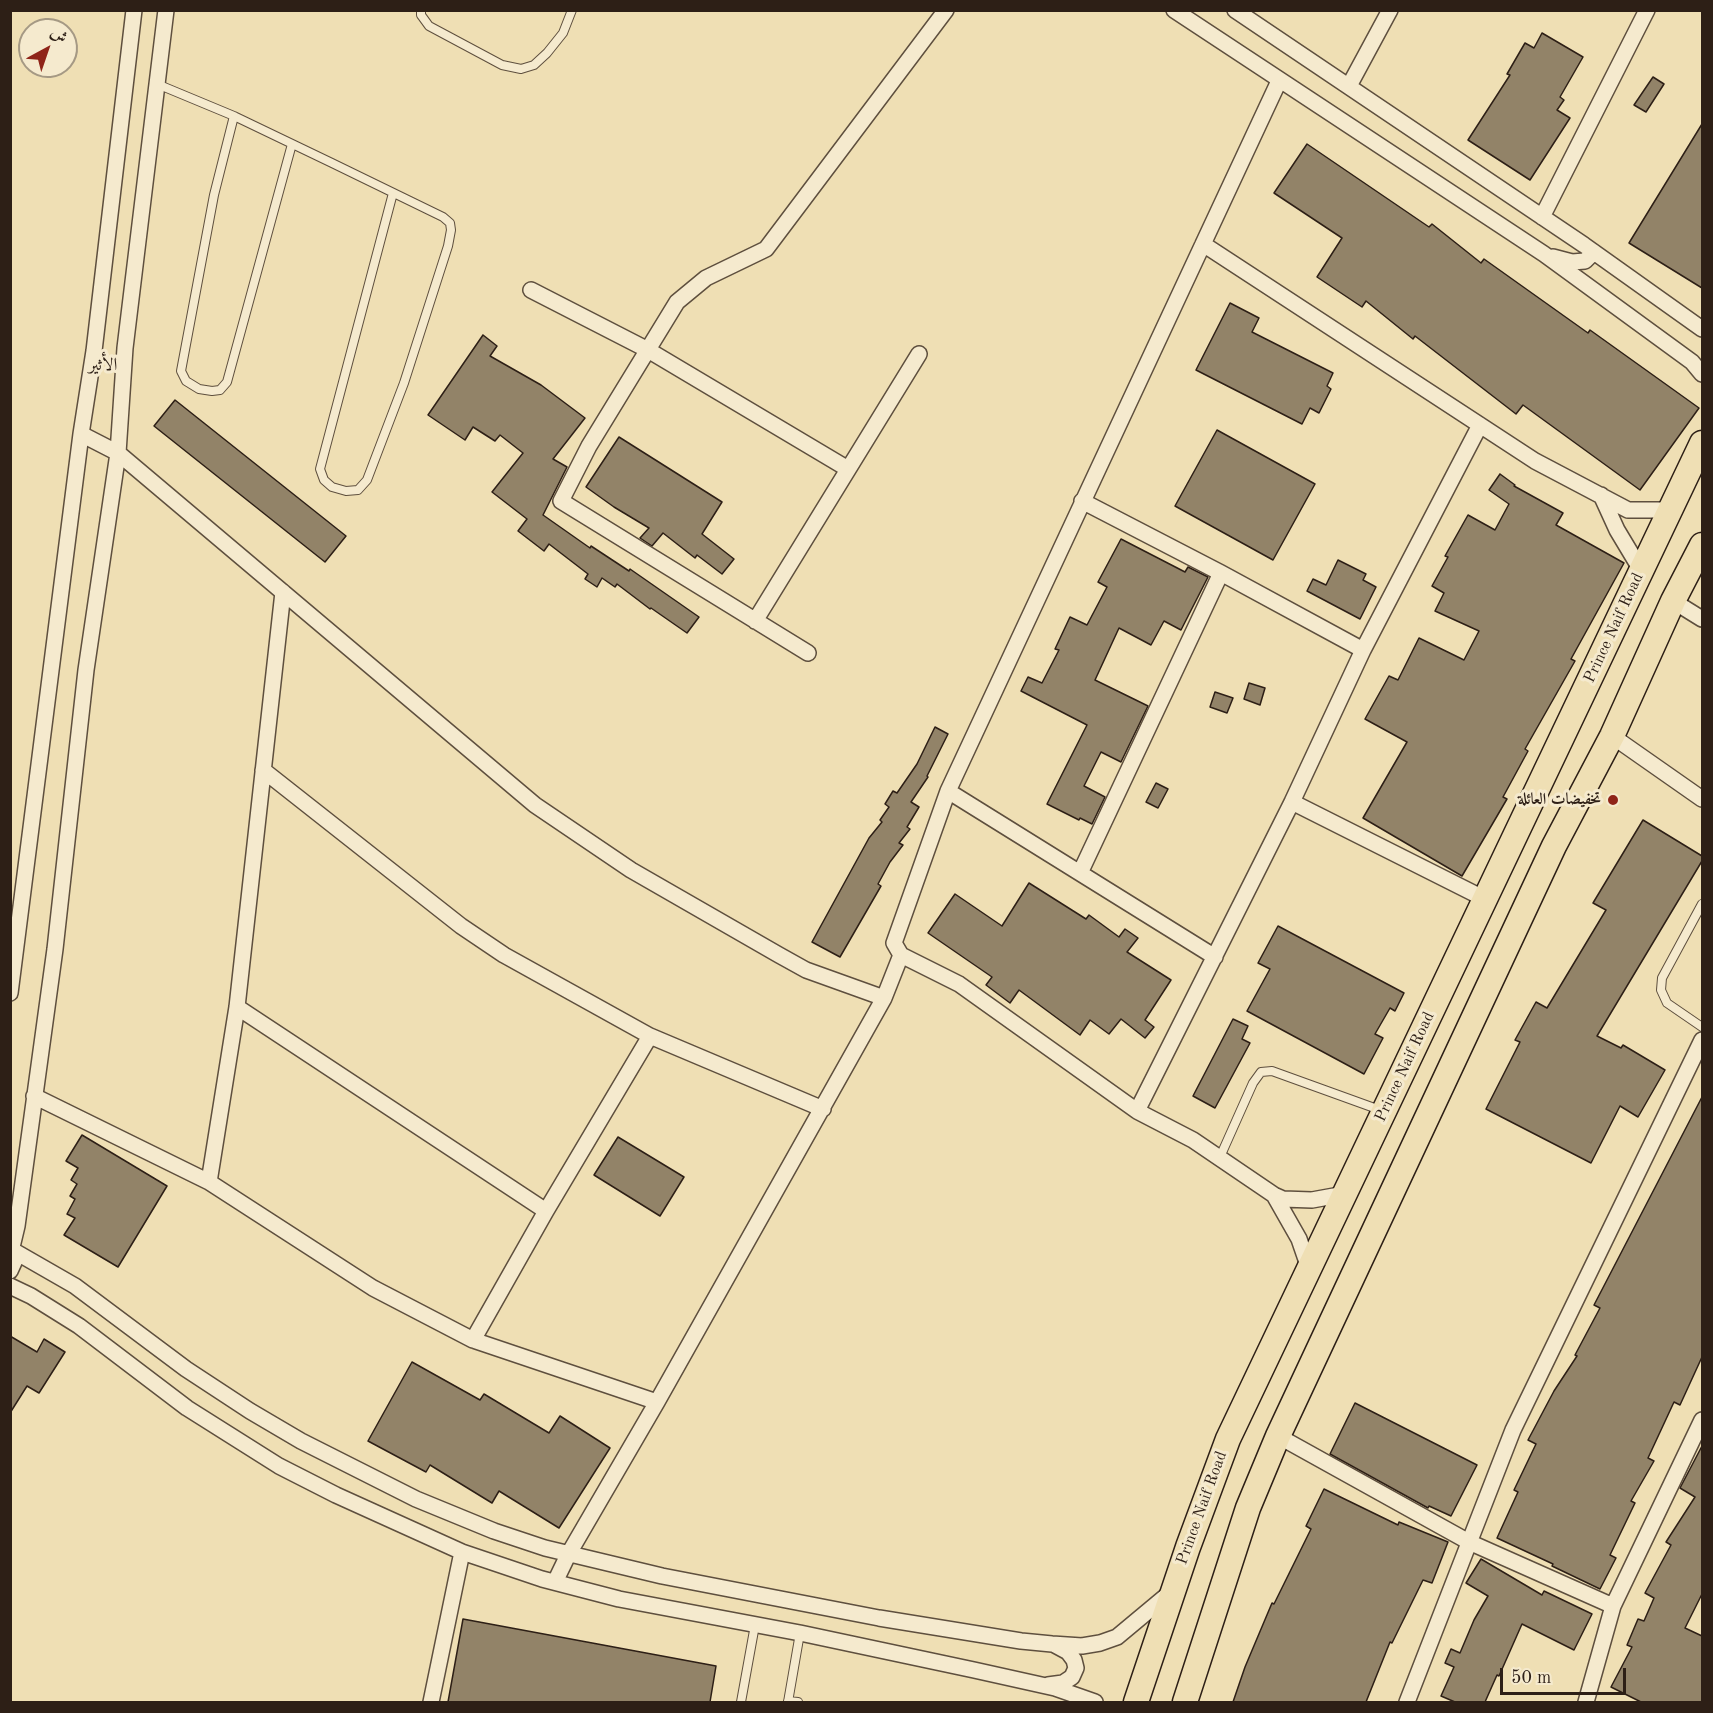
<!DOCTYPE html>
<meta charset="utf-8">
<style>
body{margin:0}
#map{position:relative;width:1713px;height:1713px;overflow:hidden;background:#efdfb4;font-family:"Old Standard TT",Amiri,serif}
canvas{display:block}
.frame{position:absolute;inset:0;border:12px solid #2d1f16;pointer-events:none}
.north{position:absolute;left:18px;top:18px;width:60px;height:60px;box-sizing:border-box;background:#f5eace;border:2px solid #a59984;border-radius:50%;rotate:40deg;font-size:16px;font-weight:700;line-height:24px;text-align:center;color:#2d1f16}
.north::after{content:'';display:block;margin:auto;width:21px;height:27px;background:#8f2418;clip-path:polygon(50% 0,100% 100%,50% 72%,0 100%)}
.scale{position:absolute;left:1500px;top:1668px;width:126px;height:27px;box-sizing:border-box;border:3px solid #2d1f16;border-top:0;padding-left:8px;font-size:18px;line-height:21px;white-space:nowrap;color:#2d1f16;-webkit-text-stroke:4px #f5eace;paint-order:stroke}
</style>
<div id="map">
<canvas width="1713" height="1713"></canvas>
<div class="frame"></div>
<div class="north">ش</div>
<div class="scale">50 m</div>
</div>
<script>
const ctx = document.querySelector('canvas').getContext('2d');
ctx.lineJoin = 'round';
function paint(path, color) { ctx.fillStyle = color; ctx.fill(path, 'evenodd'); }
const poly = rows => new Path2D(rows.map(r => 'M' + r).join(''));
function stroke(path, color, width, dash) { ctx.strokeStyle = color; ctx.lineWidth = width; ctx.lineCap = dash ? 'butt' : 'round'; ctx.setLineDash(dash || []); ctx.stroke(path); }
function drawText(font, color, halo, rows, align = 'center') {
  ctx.font = font + ' "Old Standard TT",Amiri,serif'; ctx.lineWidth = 6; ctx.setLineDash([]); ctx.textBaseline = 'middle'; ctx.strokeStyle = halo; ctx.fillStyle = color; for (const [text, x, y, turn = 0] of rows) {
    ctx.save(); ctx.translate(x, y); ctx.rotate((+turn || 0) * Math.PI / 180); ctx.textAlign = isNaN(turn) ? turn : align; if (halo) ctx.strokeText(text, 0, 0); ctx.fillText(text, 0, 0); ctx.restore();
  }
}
const building = poly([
 [1542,33,1583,57,1560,97,1564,100,1557,110,1570,118,1530,180,1468,140,1510,75,1507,74,1525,43,1534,48,1542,33],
 [1653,77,1664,84,1646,112,1634,105,1653,77],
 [1702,124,1702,288,1629,243,1702,124],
 [1307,144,1429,227,1432,224,1481,263,1484,259,1588,333,1590,330,1699,408,1640,490,1523,405,1516,414,1415,336,1413,339,1366,301,1362,307,1317,277,1342,238,1274,193,1307,144],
 [1230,303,1259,318,1252,332,1333,373,1327,386,1331,389,1319,413,1310,408,1302,424,1196,370,1230,303],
 [483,335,497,346,490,356,541,385,585,418,553,459,567,467,543,515,590,548,591,546,629,571,630,569,699,617,687,633,651,608,650,609,617,584,615,587,602,578,597,587,585,579,588,574,549,544,544,551,518,531,527,519,492,492,523,453,500,435,495,441,473,427,465,440,428,415,483,335],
 [175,400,346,536,325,562,154,426,175,400],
 [1217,430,1315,484,1273,560,1175,506,1217,430],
 [619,437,722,502,702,534,734,559,722,574,697,555,695,558,663,533,652,546,640,538,649,528,614,507,586,487,619,437],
 [1500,474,1515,485,1514,486,1563,513,1556,525,1624,563,1571,659,1575,661,1525,749,1528,751,1503,797,1507,799,1462,876,1363,818,1407,742,1365,719,1389,676,1398,680,1419,638,1464,660,1479,631,1435,611,1444,593,1432,586,1448,557,1445,556,1468,515,1495,530,1509,504,1489,490,1500,474],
 [1121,539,1185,572,1188,567,1208,577,1181,630,1164,621,1151,645,1119,628,1095,680,1148,706,1121,762,1101,752,1084,786,1105,797,1092,824,1080,818,1079,820,1047,804,1087,725,1021,691,1028,677,1042,683,1059,650,1055,649,1070,617,1087,625,1107,587,1098,582,1121,539],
 [1338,560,1366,574,1363,580,1376,587,1360,619,1307,591,1313,579,1326,585,1338,560],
 [1249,683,1265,688,1260,705,1244,699,1249,683],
 [1215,692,1233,698,1227,713,1210,707,1215,692],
 [935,727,948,734,927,776,928,777,911,802,919,807,907,827,910,829,899,843,903,845,890,862,878,884,881,886,840,957,812,942,869,838,882,822,880,820,889,807,885,804,893,791,897,793,917,764,935,727],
 [1156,783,1168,789,1158,808,1146,802,1156,783],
 [1643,820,1702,856,1702,861,1597,1036,1621,1048,1623,1045,1665,1070,1638,1117,1620,1106,1591,1163,1486,1109,1520,1042,1515,1040,1536,1002,1547,1008,1606,910,1593,903,1643,820],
 [1029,883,1086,919,1089,915,1119,937,1125,929,1138,938,1127,952,1171,980,1145,1020,1154,1027,1145,1038,1121,1019,1109,1034,1090,1020,1080,1035,1019,990,1010,1003,986,985,992,977,928,933,955,894,1002,926,1029,883],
 [1278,926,1404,993,1395,1011,1390,1008,1375,1034,1383,1038,1364,1074,1247,1011,1270,969,1258,963,1278,926],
 [1233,1019,1248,1026,1242,1039,1250,1043,1215,1108,1193,1096,1233,1019],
 [1702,1097,1702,1357,1680,1405,1674,1402,1648,1458,1654,1461,1631,1501,1635,1503,1610,1555,1616,1558,1600,1589,1552,1566,1553,1564,1497,1538,1518,1492,1514,1490,1536,1444,1528,1440,1554,1391,1577,1356,1575,1355,1600,1308,1594,1305,1702,1097],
 [82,1135,167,1186,118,1267,64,1235,75,1218,67,1214,75,1199,70,1196,77,1184,71,1180,78,1168,66,1161,82,1135],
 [618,1137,684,1177,660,1216,594,1175,618,1137],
 [10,1336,37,1352,44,1339,65,1352,39,1393,27,1386,10,1413,10,1336],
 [412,1362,480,1400,484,1394,549,1433,560,1416,610,1448,559,1528,499,1491,492,1503,430,1465,426,1472,368,1441,412,1362],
 [1355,1403,1477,1465,1451,1516,1429,1506,1428,1508,1330,1454,1355,1403],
 [1702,1446,1702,1594,1685,1628,1702,1636,1702,1702,1641,1702,1611,1687,1632,1647,1627,1645,1638,1619,1644,1621,1654,1598,1645,1593,1671,1545,1666,1542,1695,1497,1680,1488,1702,1446],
 [1324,1489,1398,1525,1399,1522,1448,1542,1432,1583,1423,1580,1392,1643,1390,1642,1366,1702,1233,1702,1245,1667,1272,1603,1274,1604,1311,1529,1306,1526,1324,1489],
 [1481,1559,1542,1595,1544,1591,1592,1614,1574,1650,1522,1624,1499,1676,1497,1675,1485,1702,1455,1702,1441,1696,1454,1667,1445,1663,1451,1649,1460,1653,1474,1620,1488,1596,1466,1583,1481,1559],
 [463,1619,716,1666,710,1702,448,1702,463,1619]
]);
paint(building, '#928368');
stroke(building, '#2d1f16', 1.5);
const lane = poly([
 [421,10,421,15,429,26,502,65,521,69,534,65,547,53,563,33,572,10],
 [157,84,234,116,332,163,443,217,450,223,451,230,448,246,404,383,367,480,358,490,346,491,332,487,324,480,320,469,393,193],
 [234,116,214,195,181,371,186,381,199,389,212,391,220,390,227,382,292,144],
 [1702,904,1662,978,1661,990,1667,1003,1702,1027],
 [1220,1157,1253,1083,1261,1072,1272,1071,1380,1110],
 [788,1701,798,1702],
 [741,1702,755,1625],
 [788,1702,800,1633]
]);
const street = poly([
 [1174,10,1544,254,1692,362,1702,374],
 [1235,10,1584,245,1702,329],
 [1279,81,948,791,894,943,901,955,959,984,1137,1111,1193,1140,1274,1195,1283,1199,1312,1200,1345,1194],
 [1349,86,1390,10],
 [1542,217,1647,10],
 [1203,244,1535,461,1628,510,1672,510],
 [1553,257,1572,262,1585,261,1594,252],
 [531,290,648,350,848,469],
 [81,434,118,453,535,805,631,870,779,955,806,970,884,998],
 [1601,495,1617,530,1641,570],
 [1082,501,1221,573,1363,650],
 [283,592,237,1007,209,1182,373,1288,473,1340,657,1402],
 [1673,601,1702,619],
 [755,621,919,354],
 [808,653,561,501,589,446,677,302,706,278,766,249,946,10],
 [1612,736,1702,799],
 [263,770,461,926,504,955,650,1036,546,1211,473,1340],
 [948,791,1215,957],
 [1292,802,1485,899],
 [1080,873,1221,573],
 [10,993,81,434,94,351,134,10],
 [237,1007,546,1211],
 [650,1036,823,1109],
 [34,1096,209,1182],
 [1137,1111,1292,802,1363,650,1480,425],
 [1274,1195,1299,1239,1309,1268],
 [12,1247,17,1226,55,949,86,670,118,453,125,348,166,10],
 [14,1251,75,1286,186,1369,250,1411,301,1441,416,1499,494,1531,545,1548,662,1576,879,1618,1021,1641,1052,1644,1082,1646,1100,1643,1117,1637,1171,1592],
 [10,1271,15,1260,14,1251,11,1246],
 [10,1286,31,1296,79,1326,187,1408,279,1466,336,1495,462,1552,542,1579,619,1599,800,1633,974,1670,1055,1688,1095,1702],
 [1278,1436,1469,1542,1613,1606],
 [555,1582,568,1555,657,1402,884,998,901,955],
 [1048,1685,1063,1683,1072,1677,1076,1668,1074,1660,1068,1652,1055,1645],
 [431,1702,462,1552],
 [1407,1702,1513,1430,1702,1040],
 [1586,1702,1613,1606,1702,1420]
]);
const primary = poly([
 [1136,1702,1188,1547,1228,1439,1702,443],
 [1185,1702,1248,1508,1278,1436,1554,846,1612,736,1673,601,1702,545]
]);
stroke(lane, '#5e4f3e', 10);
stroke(street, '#5e4f3e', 18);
stroke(primary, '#2d1f16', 27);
stroke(lane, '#f5eace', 8);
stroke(street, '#f5eace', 15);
stroke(primary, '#efdfb4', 24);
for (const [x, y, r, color] of [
 [1613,800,6,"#8f2418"]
]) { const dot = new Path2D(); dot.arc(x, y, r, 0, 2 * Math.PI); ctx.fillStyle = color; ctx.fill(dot); stroke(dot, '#f5eace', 2); }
drawText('16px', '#2d1f16', '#f5eace', [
 ["Prince Naif Road",1614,628,-65],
 ["Prince Naif Road",1405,1067,-65],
 ["Prince Naif Road",1202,1508,-70]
]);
drawText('bold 16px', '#2d1f16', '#f5eace', [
 ["تخفيضات العائلة",1601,800]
], 'right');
drawText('18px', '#2d1f16', '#f5eace', [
 ["الأثير",103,365]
]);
</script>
